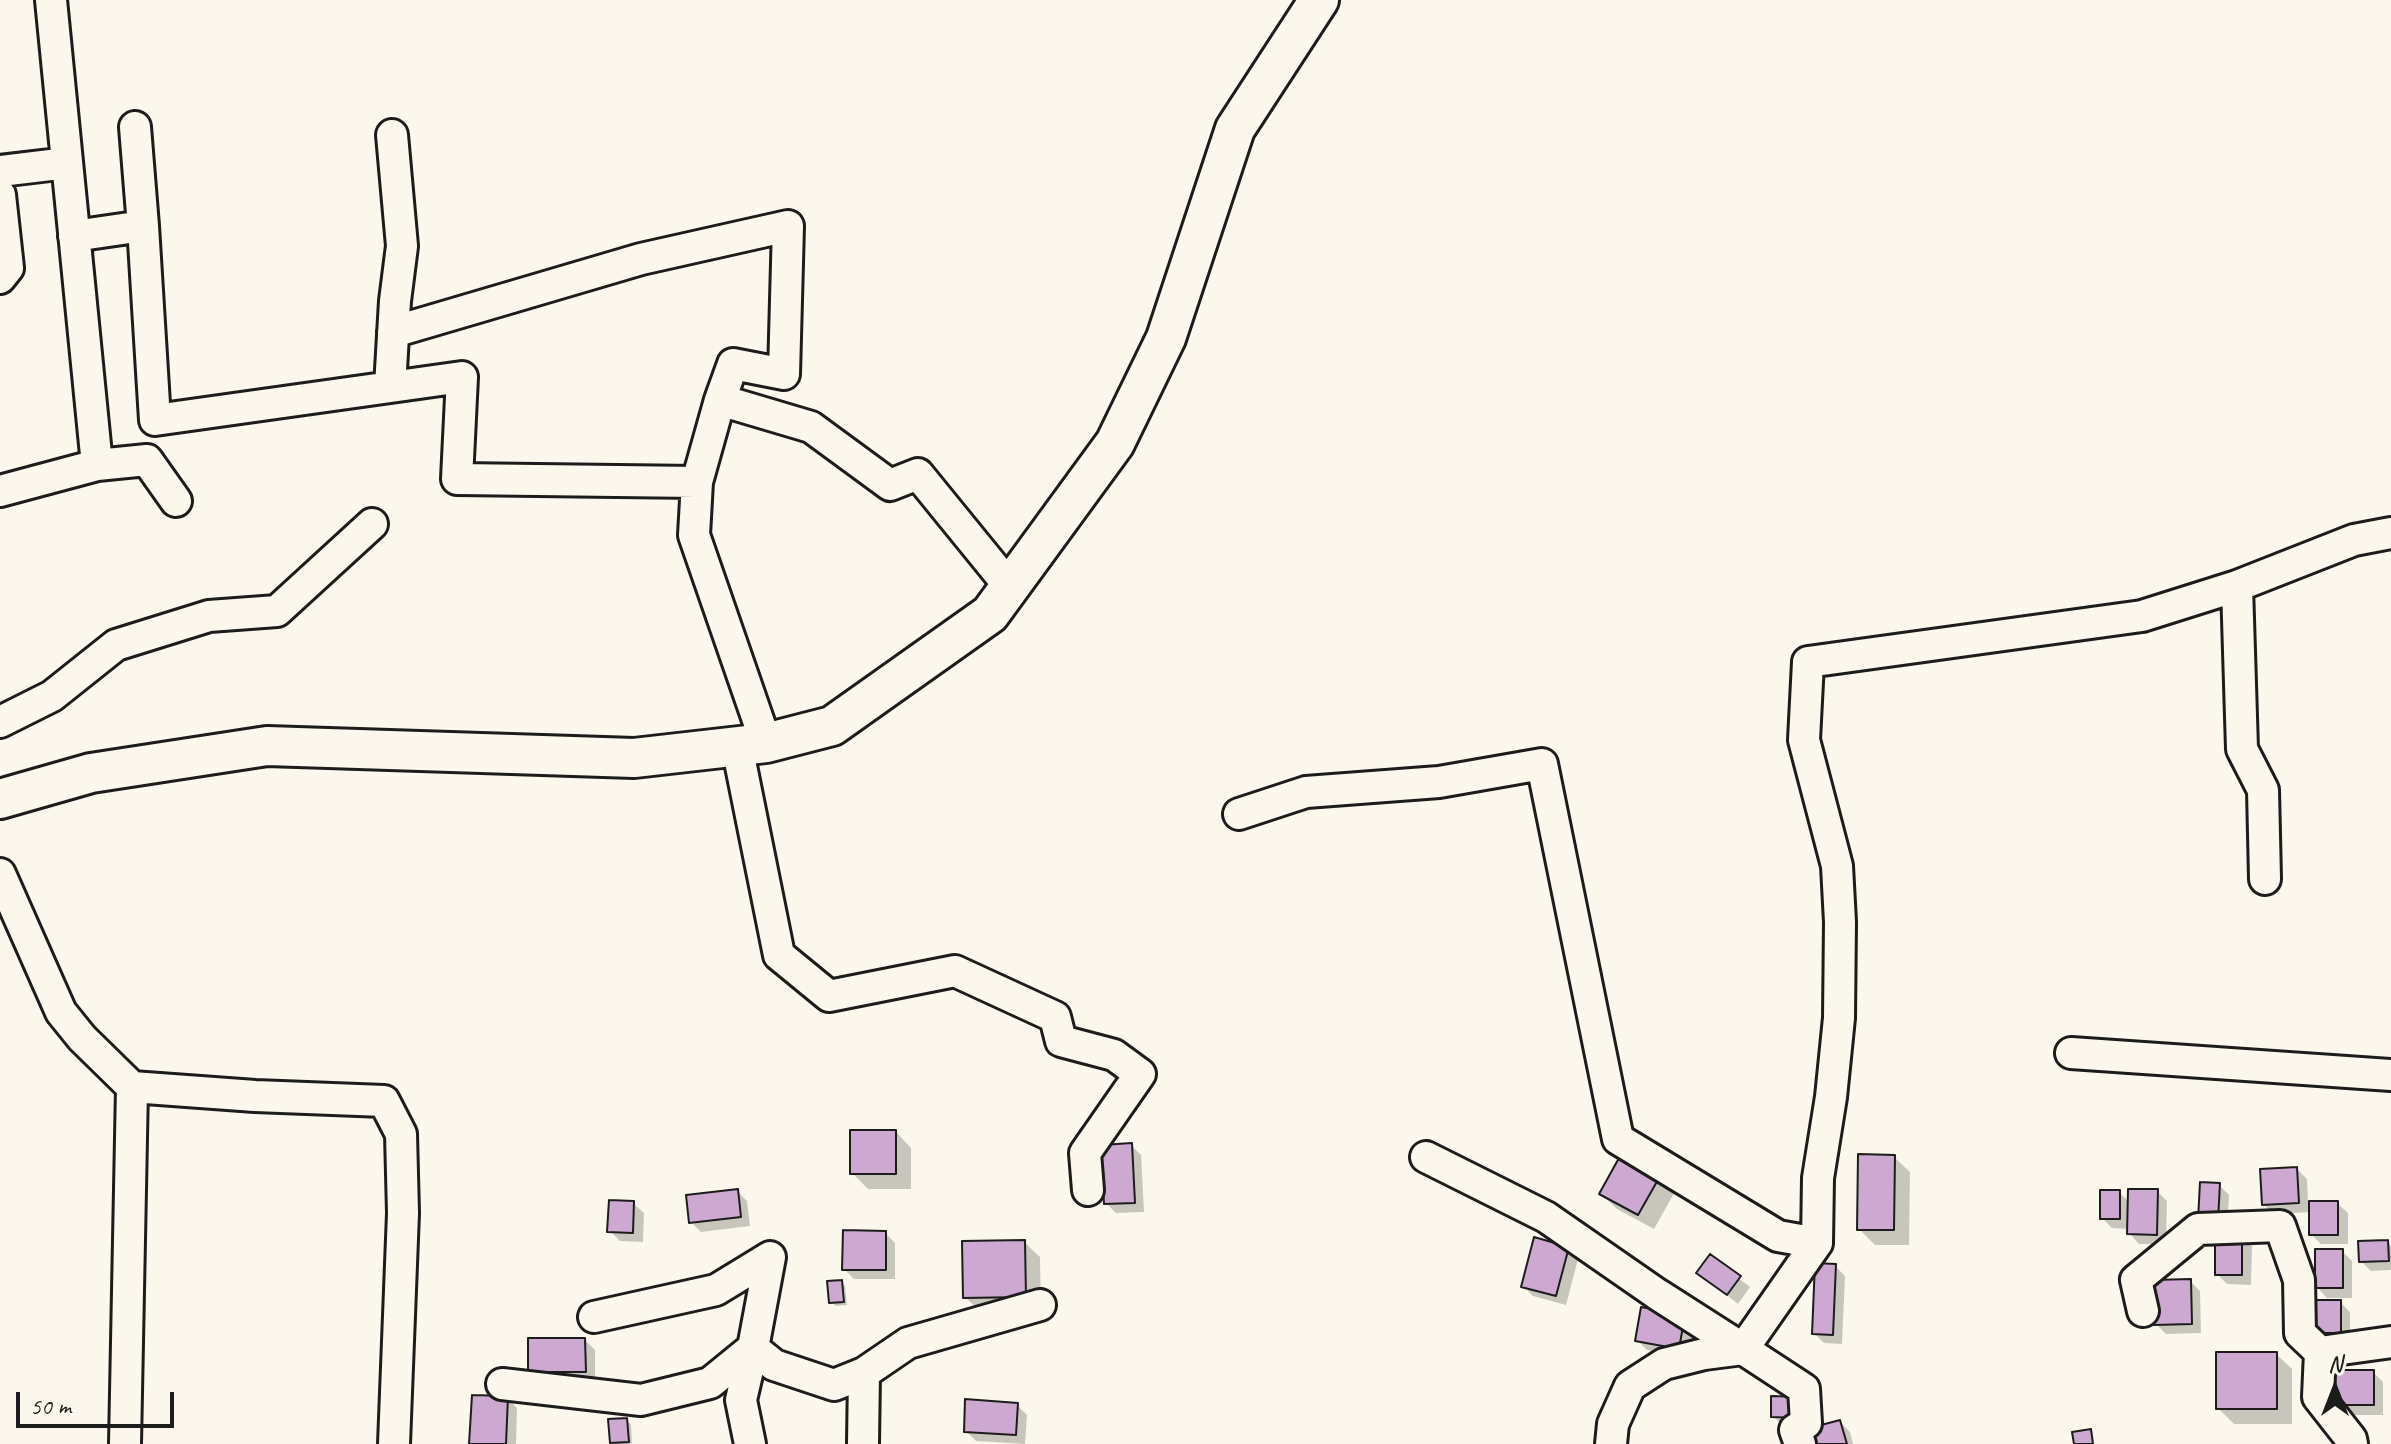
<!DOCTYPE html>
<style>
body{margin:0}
#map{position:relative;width:2391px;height:1444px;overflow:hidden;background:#fbf7ec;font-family:Caveat,sans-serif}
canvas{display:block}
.north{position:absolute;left:2295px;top:1348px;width:80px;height:80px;-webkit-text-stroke:6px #fbf7ec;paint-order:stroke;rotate:0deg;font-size:22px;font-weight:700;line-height:32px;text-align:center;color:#1c1c1c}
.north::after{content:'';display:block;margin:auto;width:28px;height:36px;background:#1c1c1c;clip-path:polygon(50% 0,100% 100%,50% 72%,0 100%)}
.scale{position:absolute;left:16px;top:1392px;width:158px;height:36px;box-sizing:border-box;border:4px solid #1c1c1c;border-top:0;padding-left:10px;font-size:24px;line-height:28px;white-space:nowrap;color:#1c1c1c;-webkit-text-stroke:6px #fbf7ec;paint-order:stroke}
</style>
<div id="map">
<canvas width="2391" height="1444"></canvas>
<div class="north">N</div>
<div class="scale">50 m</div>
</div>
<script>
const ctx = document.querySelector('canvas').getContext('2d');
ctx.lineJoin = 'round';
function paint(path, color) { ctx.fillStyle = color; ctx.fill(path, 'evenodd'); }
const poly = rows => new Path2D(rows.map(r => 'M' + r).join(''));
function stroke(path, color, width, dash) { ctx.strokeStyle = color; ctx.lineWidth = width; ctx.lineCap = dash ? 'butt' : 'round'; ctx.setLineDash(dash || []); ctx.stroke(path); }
paint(poly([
 [896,1132,911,1148,911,1189,868,1189,852,1173],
 [1131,1145,1141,1155,1144,1212,1116,1213,1106,1203],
 [1625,1152,1677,1188,1654,1229,1617,1209,1601,1194],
 [1894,1157,1910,1172,1909,1245,1875,1245,1859,1229],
 [2297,1169,2307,1179,2308,1203,2337,1203,2348,1213,2348,1244,2321,1244,2311,1234,2311,1212,2274,1214,2263,1204],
 [2219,1185,2229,1195,2227,1230,2210,1230],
 [737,1191,747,1201,750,1226,701,1232,691,1222],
 [2157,1191,2167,1201,2166,1244,2139,1244,2129,1233,2129,1229,2112,1228,2102,1218,2119,1192,2129,1202],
 [633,1203,644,1213,643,1242,620,1241,610,1231],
 [885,1233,895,1243,895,1279,854,1279,844,1269],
 [2242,1236,2252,1246,2251,1285,2227,1284,2217,1274],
 [1024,1242,1040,1257,1041,1311,981,1312,965,1297],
 [2387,1242,2391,1246,2391,1270,2371,1271,2361,1261],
 [1568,1249,1578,1259,1566,1305,1533,1296,1523,1286],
 [2342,1251,2352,1261,2352,1298,2327,1298,2317,1287],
 [1711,1257,1750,1287,1738,1304,1699,1273],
 [1835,1266,1845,1276,1842,1344,1824,1343,1814,1333],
 [2190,1281,2200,1291,2201,1333,2166,1334,2156,1324],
 [841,1282,845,1286,847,1305,836,1306,831,1302],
 [2340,1302,2350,1312,2350,1342,2327,1342,2317,1332],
 [1642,1309,1694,1327,1688,1358,1647,1350,1637,1340],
 [585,1340,595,1350,595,1381,540,1382,530,1371],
 [2276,1354,2292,1369,2292,1424,2234,1424,2218,1408],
 [2373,1372,2383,1382,2383,1415,2346,1415,2336,1405],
 [507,1398,517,1408,516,1444,471,1444],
 [1801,1399,1783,1426,1773,1416],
 [1017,1405,1027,1415,1025,1444,976,1441,966,1431],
 [626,1420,631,1424,632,1444,613,1444,612,1442],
 [1840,1422,1850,1432,1853,1444,1808,1444]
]), '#0003');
const building = poly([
 [850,1130,896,1130,896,1174,850,1174,850,1130],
 [1132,1143,1135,1203,1104,1204,1101,1145,1132,1143],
 [1624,1149,1663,1171,1638,1215,1599,1194,1624,1149],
 [1858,1154,1895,1155,1894,1230,1857,1230,1858,1154],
 [2297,1167,2299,1203,2262,1205,2260,1169,2297,1167],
 [2200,1182,2220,1183,2218,1221,2198,1220,2200,1182],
 [738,1189,741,1217,689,1223,686,1195,738,1189],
 [2128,1189,2158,1189,2157,1235,2127,1234,2128,1189],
 [2100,1190,2120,1190,2120,1219,2100,1219,2100,1190],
 [609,1200,634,1201,633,1233,607,1232,609,1200],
 [2309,1201,2338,1201,2338,1235,2309,1235,2309,1201],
 [843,1230,886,1231,886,1270,842,1270,843,1230],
 [2215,1234,2242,1234,2242,1275,2215,1275,2215,1234],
 [1534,1237,1569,1247,1556,1296,1521,1287,1534,1237],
 [1025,1240,1026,1297,963,1298,962,1241,1025,1240],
 [2388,1240,2389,1261,2359,1262,2358,1241,2388,1240],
 [2315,1249,2343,1249,2343,1288,2315,1288,2315,1249],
 [1710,1254,1741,1276,1727,1295,1696,1273,1710,1254],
 [1815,1263,1836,1264,1833,1335,1812,1334,1815,1263],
 [2191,1279,2192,1324,2154,1325,2153,1280,2191,1279],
 [842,1280,844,1302,829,1303,827,1281,842,1280],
 [2315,1300,2341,1300,2341,1333,2315,1333,2315,1300],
 [1641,1307,1685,1315,1679,1349,1635,1341,1641,1307],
 [528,1338,585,1338,586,1372,528,1372,528,1338],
 [2216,1352,2277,1352,2277,1409,2216,1409,2216,1352],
 [2334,1370,2374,1370,2374,1405,2334,1405,2334,1370],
 [472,1395,508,1396,506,1444,469,1444,472,1395],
 [1771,1396,1802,1397,1801,1418,1771,1417,1771,1396],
 [965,1399,1018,1403,1016,1435,964,1432,965,1399],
 [627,1418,629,1442,610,1443,608,1419,627,1418],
 [1840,1420,1847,1444,1806,1444,1802,1430,1840,1420],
 [2091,1429,2093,1444,2074,1444,2072,1432,2091,1429]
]);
paint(building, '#cda9d1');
stroke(building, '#1c1c1c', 2);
const minor = poly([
 [0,171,67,163],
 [0,195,8,268,0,278],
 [143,226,155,420,462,377,457,479,697,482,694,535,766,743],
 [74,236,143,226,135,127],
 [393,332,641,259,788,226,784,374,733,364,720,400,697,482],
 [390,387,395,301,402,246,392,135],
 [720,400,811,427,890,485,918,474,1010,587],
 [97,465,147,460,176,501],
 [0,491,97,465,51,0],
 [2237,586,2242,749,2263,790,2265,879],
 [0,722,52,696,116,645,209,616,277,611,372,524],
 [737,746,779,955,829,996,955,971,1055,1017,1061,1041,1114,1055,1140,1074,1085,1153,1088,1190],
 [1239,814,1306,792,1439,782,1542,764,1618,1139,1778,1236,1817,1243,1743,1349,1657,1294,1546,1217,1426,1157],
 [0,874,61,1012,82,1038,132,1087,255,1096,384,1101,401,1134,403,1213,394,1444],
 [2071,1053,2391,1075],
 [1817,1243,1818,1178,1831,1097,1839,1018,1840,922,1837,866,1804,740,1808,662,2142,616,2237,586,2354,540,2391,533],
 [2143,1311,2136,1280,2198,1229,2280,1226,2299,1280,2300,1333,2320,1352],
 [594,1317,716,1290,770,1257,753,1348,774,1365,834,1385,864,1373],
 [502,1384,641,1400,710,1383,753,1348],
 [125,1444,132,1087],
 [750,1444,741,1400,753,1348],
 [863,1444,864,1373,908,1343,1040,1305],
 [1611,1444,1613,1424,1630,1386,1664,1364,1704,1354,1743,1349,1804,1389,1806,1423,1795,1430,1800,1444],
 [2352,1444,2351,1439,2318,1397,2320,1352,2391,1342]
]);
const major = poly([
 [0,799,91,773,267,746,634,758,766,743,832,726,990,614,1115,443,1166,338,1235,129,1319,0]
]);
stroke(minor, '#1c1c1c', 36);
stroke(major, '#1c1c1c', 44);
stroke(minor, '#fbf7ec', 30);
stroke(major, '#fbf7ec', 38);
</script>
